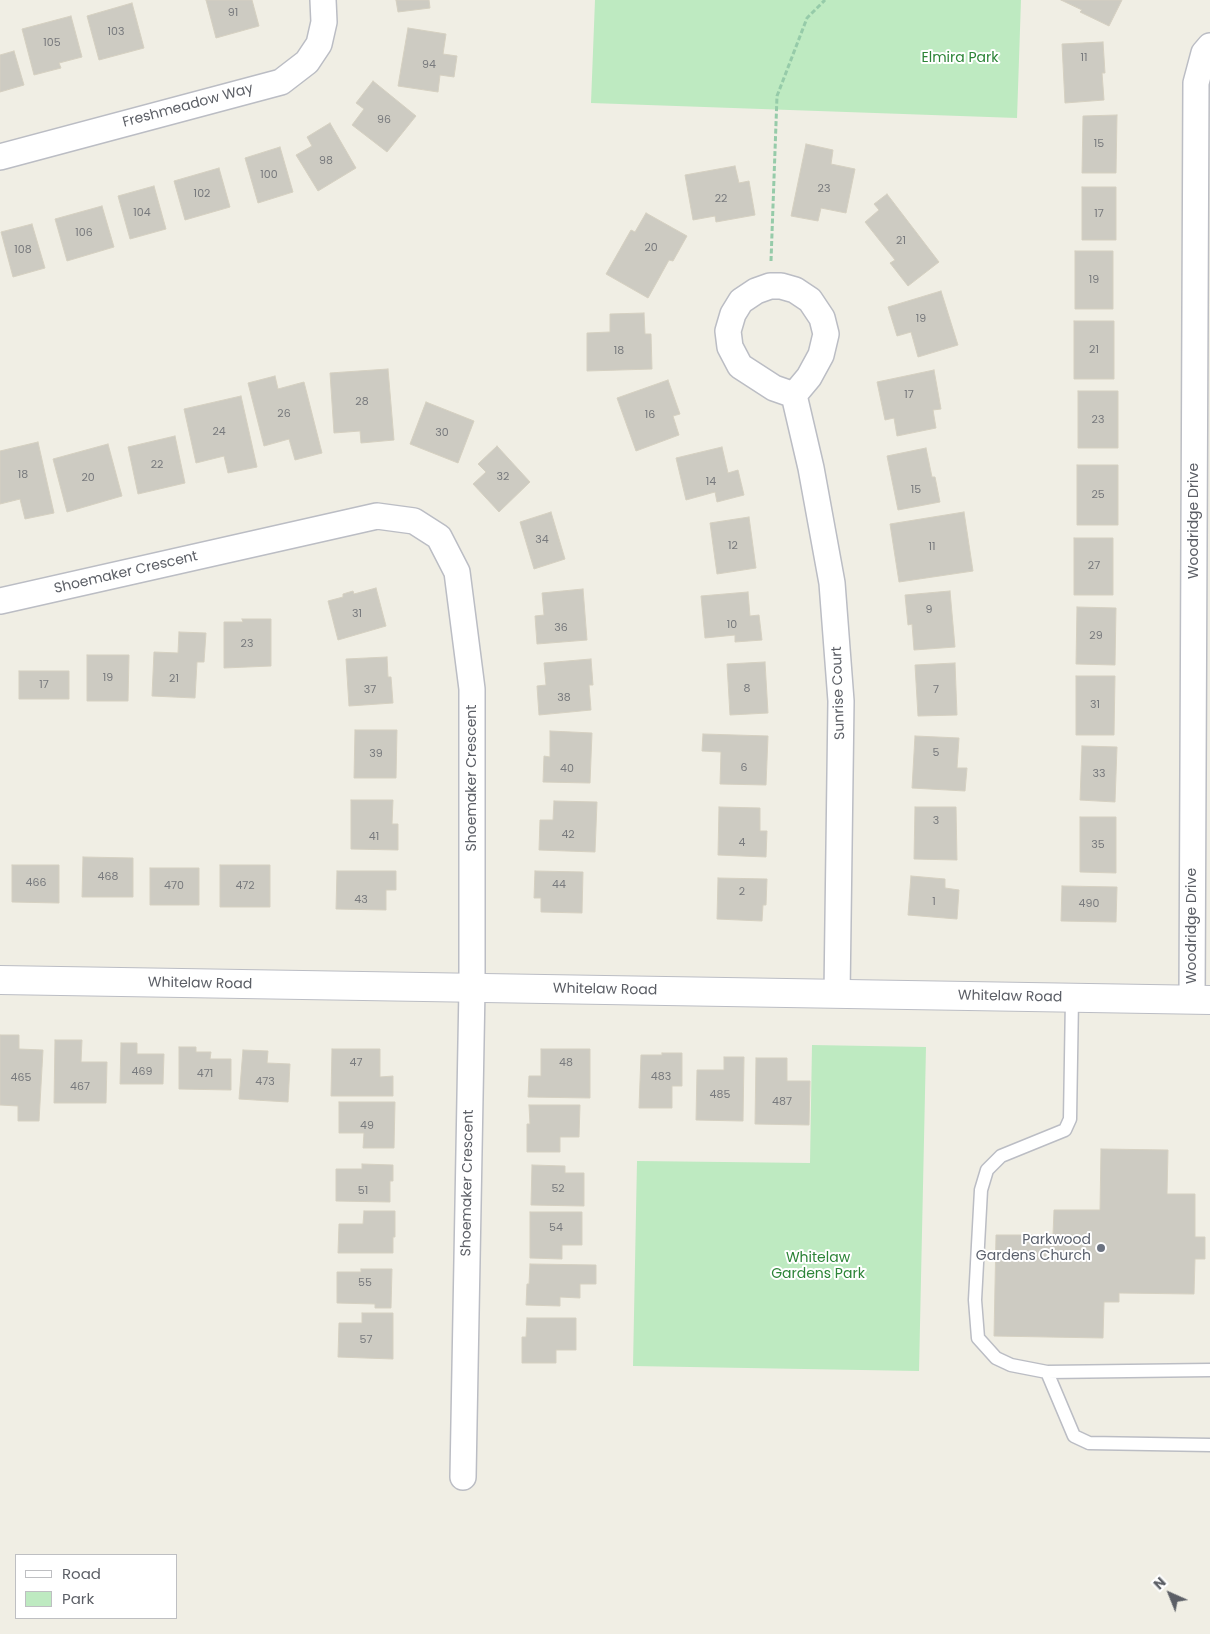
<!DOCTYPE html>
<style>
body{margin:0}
#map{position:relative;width:1210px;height:1634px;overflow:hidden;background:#f0eee4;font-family:Poppins,sans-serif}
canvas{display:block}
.legend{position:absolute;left:15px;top:1554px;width:162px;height:65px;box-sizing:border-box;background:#fff;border:1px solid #bebfc2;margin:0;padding:6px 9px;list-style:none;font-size:15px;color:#5c5f66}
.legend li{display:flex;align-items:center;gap:10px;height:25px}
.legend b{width:25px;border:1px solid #bebfc2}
.north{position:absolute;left:1145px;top:1569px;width:50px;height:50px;-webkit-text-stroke:4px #fff;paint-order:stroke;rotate:316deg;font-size:14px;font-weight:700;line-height:20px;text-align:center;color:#5c5f66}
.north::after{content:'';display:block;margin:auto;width:18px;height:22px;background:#5c5f66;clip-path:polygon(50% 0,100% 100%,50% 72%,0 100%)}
</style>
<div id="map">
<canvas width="1210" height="1634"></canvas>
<ul class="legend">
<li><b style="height:6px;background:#fff"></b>Road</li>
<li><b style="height:14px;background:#beeac1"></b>Park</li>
</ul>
<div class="north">N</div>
</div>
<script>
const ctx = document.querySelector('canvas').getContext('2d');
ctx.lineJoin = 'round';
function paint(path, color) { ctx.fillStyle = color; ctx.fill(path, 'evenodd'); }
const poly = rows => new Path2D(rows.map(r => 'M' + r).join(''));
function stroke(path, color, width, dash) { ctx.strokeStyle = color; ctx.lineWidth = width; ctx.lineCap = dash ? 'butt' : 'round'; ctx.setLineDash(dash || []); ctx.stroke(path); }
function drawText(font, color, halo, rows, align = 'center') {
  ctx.font = font + ' Poppins,sans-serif'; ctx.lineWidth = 4; ctx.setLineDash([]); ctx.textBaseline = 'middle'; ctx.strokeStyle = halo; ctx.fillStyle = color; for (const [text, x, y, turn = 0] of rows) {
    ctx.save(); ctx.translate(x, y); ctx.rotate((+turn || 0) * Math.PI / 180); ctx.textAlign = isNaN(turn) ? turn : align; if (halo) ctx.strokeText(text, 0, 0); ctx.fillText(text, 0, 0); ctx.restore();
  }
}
paint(poly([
 [595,0,1021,0,1017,118,591,103],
 [812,1045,926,1047,919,1371,633,1366,637,1161,810,1163]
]), '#beeac1');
const building = poly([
 [206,0,252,0,259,26,216,38,206,0],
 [396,0,429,0,430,8,398,12,396,0],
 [1061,0,1122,0,1109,26,1080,12,1082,10,1061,0],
 [132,3,144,48,99,60,87,16,132,3],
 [71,16,82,57,59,63,61,68,34,75,22,29,71,16],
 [408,28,446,34,443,54,457,56,454,77,440,75,438,92,398,86,408,28],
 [1103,42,1105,73,1102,73,1104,100,1065,103,1062,44,1103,42],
 [14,51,24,85,0,92,0,55,14,51],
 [373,81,416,116,387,152,352,125,364,109,356,103,373,81],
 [1117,115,1116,173,1082,173,1083,116,1117,115],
 [330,123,356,168,318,191,296,155,312,146,307,137,330,123],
 [806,144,833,150,831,164,855,169,846,213,821,208,818,221,791,216,806,144],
 [280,147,293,192,258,203,245,158,280,147],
 [735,166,739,183,749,181,755,215,716,222,715,216,693,220,685,175,735,166],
 [219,168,230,207,185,220,174,181,219,168],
 [154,186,166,229,130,239,118,196,154,186],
 [1082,187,1116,187,1116,240,1082,240,1082,187],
 [887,194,939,262,908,286,890,263,895,260,865,222,879,210,874,204,887,194],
 [102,206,114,247,67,261,55,219,102,206],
 [646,213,687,236,673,261,669,260,648,298,606,274,631,230,635,232,646,213],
 [32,224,45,268,13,277,1,232,32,224],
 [1075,251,1113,251,1113,309,1075,309,1075,251],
 [941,291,958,345,918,357,911,332,897,336,888,307,941,291],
 [644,313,645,334,651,334,652,369,587,371,587,333,610,332,610,314,644,313],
 [1074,321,1114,321,1114,379,1074,379,1074,321],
 [388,369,394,440,361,443,360,431,334,433,330,373,388,369],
 [934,370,941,409,933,410,936,428,897,436,894,418,885,420,877,382,934,370],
 [275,376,278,389,304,382,322,453,295,460,289,439,264,446,248,383,275,376],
 [668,380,680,414,673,416,679,435,636,451,617,398,668,380],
 [1078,391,1118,391,1118,448,1078,448,1078,391],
 [241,396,257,467,228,473,224,456,196,463,184,409,241,396],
 [426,402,474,421,458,463,410,444,426,402],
 [175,436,185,483,138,494,128,447,175,436],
 [38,442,54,513,25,519,20,499,0,504,0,451,38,442],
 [108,444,122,496,67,512,53,459,108,444],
 [497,446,530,482,499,512,473,484,486,472,478,464,497,446],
 [722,447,728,473,738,470,744,495,717,502,715,492,686,500,676,458,722,447],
 [926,448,932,477,935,477,940,502,898,510,887,456,926,448],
 [1077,465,1118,465,1118,525,1077,525,1077,465],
 [551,512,565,559,534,569,520,522,551,512],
 [964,512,973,571,899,582,890,524,964,512],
 [749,517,756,568,717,574,710,523,749,517],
 [1074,538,1113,538,1113,595,1074,595,1074,538],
 [376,588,386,626,338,640,328,601,343,597,343,594,353,591,354,594,376,588],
 [583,589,587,640,537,644,535,616,544,615,542,593,583,589],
 [950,591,955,647,914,650,912,624,908,625,905,595,950,591],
 [748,592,750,616,759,615,762,640,735,642,735,635,705,638,701,596,748,592],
 [1077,607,1116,608,1115,665,1076,664,1077,607],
 [242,619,271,619,271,666,224,668,224,622,243,622,242,619],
 [179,632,206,633,204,662,197,662,195,698,152,696,154,652,178,653,179,632],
 [87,655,129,655,128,701,87,701,87,655],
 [387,657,388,677,391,677,393,703,349,706,346,659,387,657],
 [591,659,593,685,589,685,591,710,539,715,537,686,546,685,544,663,591,659],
 [765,662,768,713,730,715,727,664,765,662],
 [955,663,957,715,918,716,915,665,955,663],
 [19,671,69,671,69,699,19,699,19,671],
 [1076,676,1115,676,1114,735,1076,735,1076,676],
 [355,730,397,730,396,778,354,778,355,730],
 [550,731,592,733,590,783,543,782,544,756,550,757,550,731],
 [703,734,768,736,766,785,720,784,721,752,702,751,703,734],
 [915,736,959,738,957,768,967,768,965,791,912,788,915,736],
 [1082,746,1117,747,1115,802,1080,800,1082,746],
 [351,800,393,800,392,824,398,824,398,850,351,849,351,800],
 [554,801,597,802,595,852,539,850,540,820,553,820,554,801],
 [719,807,760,808,760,831,767,831,766,857,718,855,719,807],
 [915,807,956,807,957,860,914,859,915,807],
 [1080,817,1116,817,1116,873,1080,872,1080,817],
 [83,857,133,858,133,897,82,897,83,857],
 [12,865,59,865,59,903,12,902,12,865],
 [220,865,270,865,270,907,220,907,220,865],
 [150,868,199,868,199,905,150,905,150,868],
 [337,871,396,871,396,890,386,890,386,910,336,909,337,871],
 [535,871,583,872,582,913,541,912,541,898,534,898,535,871],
 [911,876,945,879,945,888,959,890,957,919,908,915,911,876],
 [718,878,767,879,766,905,763,905,762,921,717,919,718,878],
 [1062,886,1117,887,1116,922,1061,921,1062,886],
 [0,1035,19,1035,19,1049,43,1050,39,1121,18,1121,18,1106,0,1105,0,1035],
 [55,1040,82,1040,81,1062,107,1062,106,1103,54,1103,55,1040],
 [121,1043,137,1043,137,1054,164,1054,163,1084,120,1084,121,1043],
 [179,1047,196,1047,196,1052,211,1052,210,1059,231,1059,231,1090,179,1089,179,1047],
 [332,1049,380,1049,380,1077,393,1076,393,1096,331,1096,332,1049],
 [541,1049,590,1049,590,1098,528,1097,529,1076,541,1076,541,1049],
 [243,1050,268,1051,267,1063,290,1064,288,1102,239,1099,243,1050],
 [662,1053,682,1053,682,1086,672,1086,672,1108,639,1108,641,1055,662,1055,662,1053],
 [724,1057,744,1057,743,1121,696,1120,697,1070,724,1070,724,1057],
 [756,1058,787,1058,787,1081,810,1081,809,1125,755,1124,756,1058],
 [339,1102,395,1102,394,1148,363,1148,364,1133,339,1133,339,1102],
 [529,1105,580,1105,579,1137,560,1137,560,1152,527,1152,527,1124,530,1124,529,1105],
 [1101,1149,1168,1150,1167,1194,1195,1194,1195,1237,1205,1237,1205,1259,1195,1259,1194,1294,1119,1293,1119,1302,1104,1302,1103,1338,994,1336,996,1235,1053,1235,1054,1210,1100,1210,1101,1149],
 [362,1164,393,1165,393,1181,390,1181,390,1202,336,1201,336,1169,362,1169,362,1164],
 [532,1165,565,1166,565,1173,584,1173,584,1206,531,1205,532,1165],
 [364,1211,395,1211,395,1237,393,1237,393,1253,338,1253,339,1224,363,1224,364,1211],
 [530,1212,582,1212,582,1245,562,1245,562,1259,530,1258,530,1212],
 [530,1264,596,1265,596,1284,580,1284,580,1298,560,1297,560,1306,526,1305,527,1284,529,1284,530,1264],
 [361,1269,392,1269,391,1308,375,1308,375,1304,337,1303,337,1272,361,1272,361,1269],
 [362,1313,393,1313,393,1359,338,1357,339,1323,362,1323,362,1313],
 [527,1318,576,1318,576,1350,556,1350,556,1363,522,1363,522,1337,526,1337,527,1318]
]);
paint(building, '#cdcbc2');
stroke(building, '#d5d0c1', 1);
const service = poly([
 [1072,998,1070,1119,1065,1130,1001,1156,987,1170,981,1190,975,1300,978,1338,996,1358,1011,1365,1047,1372,1210,1370],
 [1047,1372,1074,1436,1089,1443,1210,1445]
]);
const minor = poly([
 [0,157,281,82,307,62,319,44,324,22,323,0],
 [794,395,774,388,740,366,730,347,728,331,733,314,741,301,756,291,770,286,781,286,795,290,810,300,822,318,826,334,821,355,809,377,794,395,811,468,832,583,841,701,837,994],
 [0,601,377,516,414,521,439,537,457,572,472,689,472,988,463,1477],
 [1192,1000,1196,83,1204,53,1210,46]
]);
const tertiary = poly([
 [0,980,1210,1000]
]);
stroke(service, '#bbbdc4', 15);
stroke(minor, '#bbbdc4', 28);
stroke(tertiary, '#bbbdc4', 30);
stroke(poly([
 [771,261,777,96,807,18,825,0]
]), '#96cba9', 3, [5, 2.5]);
stroke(service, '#fff', 12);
stroke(minor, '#fff', 25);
stroke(tertiary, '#fff', 28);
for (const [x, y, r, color] of [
 [1101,1248,5,"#6b7280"]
]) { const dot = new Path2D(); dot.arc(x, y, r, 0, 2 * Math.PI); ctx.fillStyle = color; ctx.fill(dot); stroke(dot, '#fff', 2); }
drawText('11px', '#787a7d', null, [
 ["91",233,13],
 ["103",116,32],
 ["105",52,43],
 ["11",1084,58],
 ["94",429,65],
 ["96",384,120],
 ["15",1099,144],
 ["98",326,161],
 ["100",269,175],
 ["23",824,189],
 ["102",202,194],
 ["22",721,199],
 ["104",142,213],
 ["17",1099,214],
 ["106",84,233],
 ["21",901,241],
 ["20",651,248],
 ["108",23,250],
 ["19",1094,280],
 ["19",921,319],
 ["21",1094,350],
 ["18",619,351],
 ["17",909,395],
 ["28",362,402],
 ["26",284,414],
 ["16",650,415],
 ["23",1098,420],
 ["24",219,432],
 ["30",442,433],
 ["22",157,465],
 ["18",23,475],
 ["32",503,477],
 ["20",88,478],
 ["14",711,482],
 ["15",916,490],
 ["25",1098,495],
 ["34",542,540],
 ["12",733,546],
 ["11",932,547],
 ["27",1094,566],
 ["9",929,610],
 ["31",357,614],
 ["10",732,625],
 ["36",561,628],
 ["29",1096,636],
 ["23",247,644],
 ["19",108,678],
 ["21",174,679],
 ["17",44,685],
 ["8",747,689],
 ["37",370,690],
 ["7",936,690],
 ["38",564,698],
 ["31",1095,705],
 ["5",936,753],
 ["39",376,754],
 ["6",744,768],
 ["40",567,769],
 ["33",1099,774],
 ["3",936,821],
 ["42",568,835],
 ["41",374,837],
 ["4",742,843],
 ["35",1098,845],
 ["468",108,877],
 ["466",36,883],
 ["44",559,885],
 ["470",174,886],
 ["472",245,886],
 ["2",742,892],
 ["43",361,900],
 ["1",934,902],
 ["490",1089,904],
 ["47",356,1063],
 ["48",566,1063],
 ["469",142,1072],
 ["471",205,1074],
 ["483",661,1077],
 ["465",21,1078],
 ["473",265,1082],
 ["467",80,1087],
 ["485",720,1095],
 ["487",782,1102],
 ["49",367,1126],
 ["52",558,1189],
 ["51",363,1191],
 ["54",556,1228],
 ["55",365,1283],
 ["57",366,1340]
]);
drawText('14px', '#2c8437', '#fff', [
 ["Elmira Park",960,58],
 ["Whitelaw",818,1258],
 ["Gardens Park",818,1274]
]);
drawText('14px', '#5c5f66', '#fff', [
 ["Freshmeadow Way",188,106,-15],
 ["Woodridge Drive",1194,521,-90],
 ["Shoemaker Crescent",126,573,-13],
 ["Sunrise Court",839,693,-92],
 ["Shoemaker Crescent",472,778,-90],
 ["Woodridge Drive",1192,926,-90],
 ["Whitelaw Road",200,984,1],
 ["Whitelaw Road",605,990,1],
 ["Whitelaw Road",1010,997,1],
 ["Shoemaker Crescent",468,1183,-89]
]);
drawText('14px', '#5b616d', '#fff', [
 ["Parkwood",1091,1240],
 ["Gardens Church",1091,1256]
], 'right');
</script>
